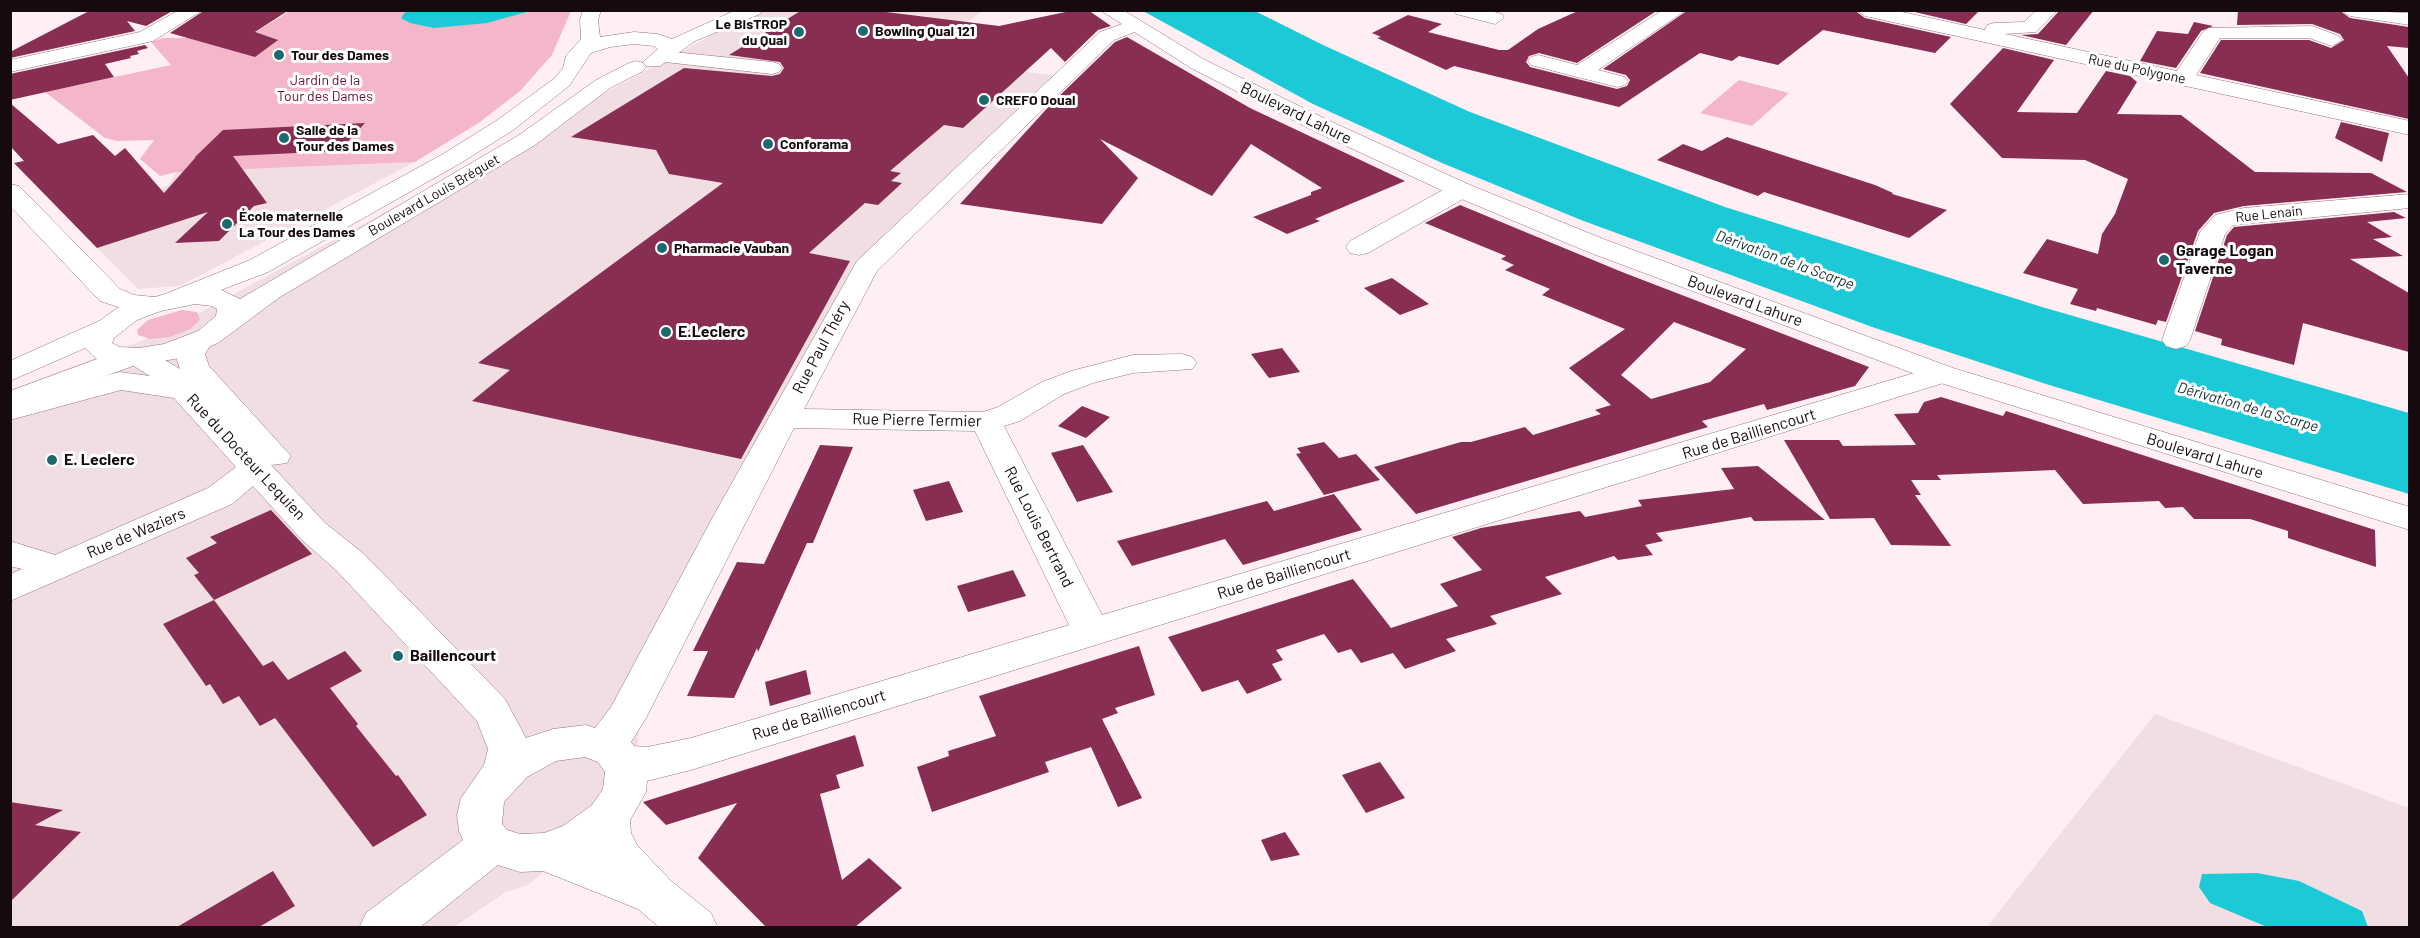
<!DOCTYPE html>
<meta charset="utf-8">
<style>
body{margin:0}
#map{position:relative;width:2420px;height:938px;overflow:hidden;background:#ffeff4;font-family:Barlow,sans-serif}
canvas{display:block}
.frame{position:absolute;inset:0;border:12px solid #160a0e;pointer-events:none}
</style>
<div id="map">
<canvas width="2420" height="938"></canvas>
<div class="frame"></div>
</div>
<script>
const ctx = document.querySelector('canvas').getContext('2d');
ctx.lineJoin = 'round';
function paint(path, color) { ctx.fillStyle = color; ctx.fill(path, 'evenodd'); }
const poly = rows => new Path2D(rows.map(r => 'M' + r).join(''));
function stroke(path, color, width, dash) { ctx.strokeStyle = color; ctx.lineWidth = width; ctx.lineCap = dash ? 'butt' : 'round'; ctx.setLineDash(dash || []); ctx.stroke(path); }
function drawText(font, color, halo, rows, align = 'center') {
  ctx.font = font + ' Barlow,sans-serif'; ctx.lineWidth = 6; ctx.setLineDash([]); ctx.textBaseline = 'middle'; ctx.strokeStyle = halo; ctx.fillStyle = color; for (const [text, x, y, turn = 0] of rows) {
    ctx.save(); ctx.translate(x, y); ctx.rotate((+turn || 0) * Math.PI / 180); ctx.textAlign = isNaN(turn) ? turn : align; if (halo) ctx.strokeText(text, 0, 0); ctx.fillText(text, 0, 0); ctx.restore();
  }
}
paint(poly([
 [756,11,983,11,919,58,1066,77,868,269,640,714,634,801,526,886,506,892,454,927,11,927,10,390,162,333],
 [415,162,180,286,138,289,93,244,154,190,167,186,177,172],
 [2155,714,2409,808,2409,927,1986,928]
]), '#f1dee3');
paint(poly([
 [290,11,571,11,552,55,520,91,480,122,415,162,177,172,160,176,140,159,154,140,117,141,105,138,45,92,171,65,151,42,163,38,246,38],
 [1739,80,1789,93,1752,126,1700,113],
 [182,310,197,312,200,320,190,329,170,337,150,339,138,335,137,330,148,320]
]), '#f4b7ca');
paint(poly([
 [406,11,406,10,530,11,487,23,434,28,410,23,401,18],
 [1143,11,1255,11,1323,45,1470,112,1725,207,2042,307,2409,413,2409,494,2046,384,1875,328,1581,220,1442,163,1313,104],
 [2257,873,2299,881,2362,911,2368,927,2267,927,2210,903,2199,887,2202,874]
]), '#1bc9d7');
paint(poly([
 [91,10,174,10,146,26,127,21,135,31,10,58,10,52],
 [205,10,289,10,255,32,278,40,255,57,170,33],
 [802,10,870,10,999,26,1075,10,1088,10,1111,26,1098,30,1065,62,1051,48,963,128,944,125,890,171,901,173,891,181,902,183,878,205,865,203,809,253,850,261,741,459,472,401,510,370,478,363,723,183,669,174,656,150,571,137,684,68,772,76,780,74,784,68,780,62,729,55],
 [1580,10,1658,10,1577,63,1539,53,1529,56,1526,62,1530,67,1617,89,1627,86,1630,80,1626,75,1603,69,1688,10,1854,10,1865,18,1951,37,1935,53,1823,30,1778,65,1739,56,1732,61,1700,53,1619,107,1454,66,1446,70,1377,38,1381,37,1372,33,1408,15,1442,24,1428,32,1499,50,1508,50,1538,29],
 [1906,10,1980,10,1966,24],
 [2060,10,2094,10,2066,45,2021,35,2038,34],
 [2238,10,2339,10,2350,18,2409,27,2409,48,2387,46,2409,78,2409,119,2200,73,2221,40,2309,40,2331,48,2344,40,2340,34,2312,24,2237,25],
 [2194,22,2213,26,2201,31,2176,68,2140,61,2157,31,2188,34],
 [1127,37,1250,108,1405,181,1315,219,1320,221,1287,234,1253,217,1311,195,1311,192,1322,188,1251,144,1212,196,1100,139,1138,178,1102,224,960,204,1052,103,1115,42],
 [145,45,148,48,137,51,139,54,130,56,131,58,105,64,114,77,10,100,10,74],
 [2003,48,2054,60,2017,112,2077,113,2106,71,2130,76,2137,82,2117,114,2181,115,2255,172,2371,173,2407,192,2244,206,2214,213,2198,231,2166,322,2158,320,2156,325,2097,308,2096,311,2070,304,2078,289,2023,273,2047,239,2098,254,2102,234,2115,214,2128,179,2085,160,2002,158,1950,104],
 [10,103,58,144,93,135,115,156,125,148,164,193,196,157,194,158,223,130,365,123,339,151,233,156,267,203,254,206,219,241,175,243,208,212,97,248,14,163,24,161,10,146],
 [2341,122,2389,133,2382,162,2335,138],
 [1727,137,1875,185,1893,193,1892,194,1947,210,1909,238,1764,192,1758,196,1657,160,1683,144,1702,151],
 [1460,205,1622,272,1869,367,1855,386,1767,410,1764,404,1702,421,1708,427,1416,514,1374,467,1461,442,1471,442,1525,427,1533,435,1601,414,1595,410,1611,405,1569,368,1625,329,1542,295,1550,289,1505,270,1514,265,1501,259,1506,256,1425,223],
 [1674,322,1746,349,1710,382,1651,399,1621,375],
 [2394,212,2406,218,2367,222,2392,237,2373,239,2403,256,2350,259,2409,293,2409,352,2303,323,2294,365,2221,345,2222,339,2195,331,2227,235,2234,227],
 [1392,278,1429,304,1400,315,1364,288],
 [1282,348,1300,372,1269,378,1251,354],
 [1941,397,2003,416,2006,411,2375,530,2376,567,2288,538,2288,531,2250,519,2194,519,2183,507,2165,508,2159,501,2083,504,2055,470,1937,475,1941,480,1911,480,1921,495,1915,495,1951,546,1891,545,1874,518,1830,519,1784,440,1839,440,1843,446,1916,445,1894,414,1918,413,1924,402],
 [1082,406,1110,417,1086,438,1058,426],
 [1324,442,1339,458,1356,454,1380,480,1324,495,1296,454,1301,453,1297,448],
 [820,445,853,447,813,543,807,543,758,652,757,648,734,698,687,696,708,651,693,651,737,562,764,564],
 [1083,445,1113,492,1077,502,1051,453],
 [1758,466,1825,520,1754,521,1751,517,1656,533,1663,541,1645,545,1653,555,1618,560,1614,556,1545,577,1562,594,1490,616,1497,624,1446,639,1456,651,1405,669,1393,653,1361,663,1351,649,1338,653,1324,634,1276,650,1283,660,1272,664,1282,680,1247,694,1238,680,1202,692,1168,637,1353,579,1391,628,1458,606,1440,584,1482,570,1452,537,1481,528,1580,511,1585,517,1642,506,1638,500,1734,489,1721,468],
 [949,481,963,512,926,521,913,490],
 [1334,494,1362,530,1243,565,1225,539,1132,566,1117,541,1267,501,1274,511],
 [271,510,312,554,214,600,194,575,199,573,186,558,217,543,210,537],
 [1013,570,1026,596,968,612,957,586],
 [214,600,263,666,273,661,288,680,345,651,362,671,330,688,358,724,356,726,396,776,398,775,427,815,373,847,275,718,260,726,239,696,223,704,210,684,206,686,163,624],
 [1139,646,1155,695,1115,708,1118,713,1102,719,1142,798,1118,807,1091,747,1045,762,1049,772,932,812,917,767,949,756,948,751,996,736,979,696],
 [806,670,811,694,770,706,765,682],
 [855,735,864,766,836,775,840,788,820,794,842,880,869,858,902,888,855,927,766,927,698,858,737,803,666,825,643,802],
 [1380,762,1405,798,1366,813,1342,775],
 [10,802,63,810,35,825,81,832,10,902],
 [1285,832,1300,855,1271,861,1261,840],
 [273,871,295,906,259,927,177,927]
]), '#872e52');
const minor = poly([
 [179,10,203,10,153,41,10,72,10,60,140,32,179,10],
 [1454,10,1487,10,1502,14,1504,18,1495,24,1456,14,1454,10],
 [1663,10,1686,10,1598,70,1625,77,1628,81,1625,85,1618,87,1573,76,1531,65,1528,61,1531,57,1538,55,1577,65,1663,10],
 [1856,10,1893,10,1985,30,1987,25,1994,23,2024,22,2037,10,2058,10,2036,32,2005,34,2177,71,2203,32,2209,28,2312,26,2339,36,2342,40,2332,46,2309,38,2220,38,2196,75,2410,121,2410,135,1865,16,1856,10],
 [2341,10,2410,13,2410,25,2350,16,2341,10],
 [1133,20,1140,22,1143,26,1140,30,1114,40,877,271,804,409,983,412,998,407,1042,382,1071,371,1133,355,1182,354,1192,357,1197,363,1192,369,1133,373,1093,383,1064,394,1020,421,1004,426,1102,615,1931,368,1942,365,1953,368,1957,374,1953,380,691,770,647,781,646,792,630,820,631,833,637,845,670,880,711,913,718,928,660,928,638,909,543,871,520,872,498,865,419,928,359,928,366,913,463,840,459,831,457,815,461,798,484,765,488,749,477,721,337,571,301,539,253,486,232,504,10,601,10,574,22,569,10,566,10,541,55,555,208,488,236,467,174,398,121,390,10,420,10,401,120,372,150,376,129,363,124,357,129,351,139,348,149,351,180,369,175,354,189,335,199,332,209,335,213,341,205,354,209,366,291,456,287,463,271,465,325,523,363,553,505,699,526,738,553,729,586,725,595,728,611,707,715,513,857,261,1100,32,1133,20],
 [794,428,975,431,1069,625,691,738,647,747,634,746,631,742,646,718,794,428],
 [585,757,598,762,605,772,603,789,592,805,563,826,544,833,520,834,507,830,502,824,504,802,527,777,556,761,585,757],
 [663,51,772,62,779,64,782,68,779,72,772,74,656,61,653,57,656,53,663,51],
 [1461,183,1470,185,1473,190,1470,195,1368,253,1359,255,1350,253,1346,247,1350,241,1452,185,1461,183],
 [10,184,19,186,120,289,134,295,164,298,168,304,164,310,130,311,100,301,10,206,10,184],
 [2410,194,2410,208,2233,225,2225,234,2190,340,2186,346,2176,349,2166,346,2162,340,2200,232,2215,215,2244,208,2410,194]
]);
const major = poly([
 [583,10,601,10,598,20,600,37,634,32,658,34,672,39,736,10,762,10,760,14,695,41,660,66,646,66,643,62,658,49,654,46,634,44,610,47,591,53,569,86,512,131,459,164,268,272,221,290,240,299,519,135,596,80,629,63,636,61,643,63,646,67,643,71,610,88,535,145,280,297,218,343,180,358,133,366,10,411,10,391,97,359,85,348,10,381,10,361,101,320,117,308,165,294,250,260,443,154,496,121,555,78,563,68,566,56,581,39,580,20,583,10],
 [195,304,212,306,217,309,216,316,198,331,164,344,139,348,120,347,112,343,114,338,137,320,161,311,195,304],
 [1100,10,1123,10,1205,60,1332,122,1470,185,1606,240,1953,368,2410,507,2410,530,1931,380,1588,252,1452,195,1316,132,1191,68,1100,10]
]);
stroke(minor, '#94737d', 1);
stroke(major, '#94737d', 1);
paint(minor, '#fff');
paint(major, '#fff');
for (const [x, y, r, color] of [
 [863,31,6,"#1c696f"],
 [799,32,6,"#1c696f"],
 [279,55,6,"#1c696f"],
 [984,100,6,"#1c696f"],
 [284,138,6,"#1c696f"],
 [768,144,6,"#1c696f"],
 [227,224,6,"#1c696f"],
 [662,248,6,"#1c696f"],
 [2164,260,6,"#1c696f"],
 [666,332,6,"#1c696f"],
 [52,460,6,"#1c696f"],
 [398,656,6,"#1c696f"]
]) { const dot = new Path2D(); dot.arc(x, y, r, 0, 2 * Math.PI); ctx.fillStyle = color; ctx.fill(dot); stroke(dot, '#fff', 2); }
drawText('bold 14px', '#160a0e', '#fff', [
 ["Le BisTROP",787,24,"right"],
 ["du Quai",787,40,"right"],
 ["Bowling Quai 121",875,31],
 ["Tour des Dames",291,55],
 ["CREFO Douai",996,100],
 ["Salle de la",296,130],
 ["Tour des Dames",296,146],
 ["Conforama",780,144],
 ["École maternelle",239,216],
 ["La Tour des Dames",239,232],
 ["Pharmacie Vauban",674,248]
], 'left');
drawText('14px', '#160a0e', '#fff', [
 ["Rue du Polygone",2137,69,12],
 ["Boulevard Louis Bréguet",434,195,-30],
 ["Rue Lenain",2269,214,-6]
]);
drawText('14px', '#670e38', '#fff', [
 ["Jardin de la",325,80],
 ["Tour des Dames",325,96]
]);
drawText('italic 15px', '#162f31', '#fff', [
 ["Dérivation de la Scarpe",1785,260,20],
 ["Dérivation de la Scarpe",2248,407,16]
]);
drawText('16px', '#160a0e', '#fff', [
 ["Boulevard Lahure",1296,113,26],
 ["Boulevard Lahure",1745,301,20],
 ["Rue Paul Théry",821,347,-62],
 ["Rue Pierre Termier",917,420,1],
 ["Rue de Bailliencourt",1749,434,-17],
 ["Boulevard Lahure",2205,456,17],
 ["Rue du Docteur Lequien",246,457,47],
 ["Rue Louis Bertrand",1039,527,63],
 ["Rue de Waziers",136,533,-23],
 ["Rue de Bailliencourt",1284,574,-17],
 ["Rue de Bailliencourt",819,715,-17]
]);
drawText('bold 16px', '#160a0e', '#fff', [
 ["Garage Logan",2176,251],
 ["Taverne",2176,269],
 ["E.Leclerc",678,332],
 ["E. Leclerc",64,460],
 ["Baillencourt",410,656]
], 'left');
</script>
